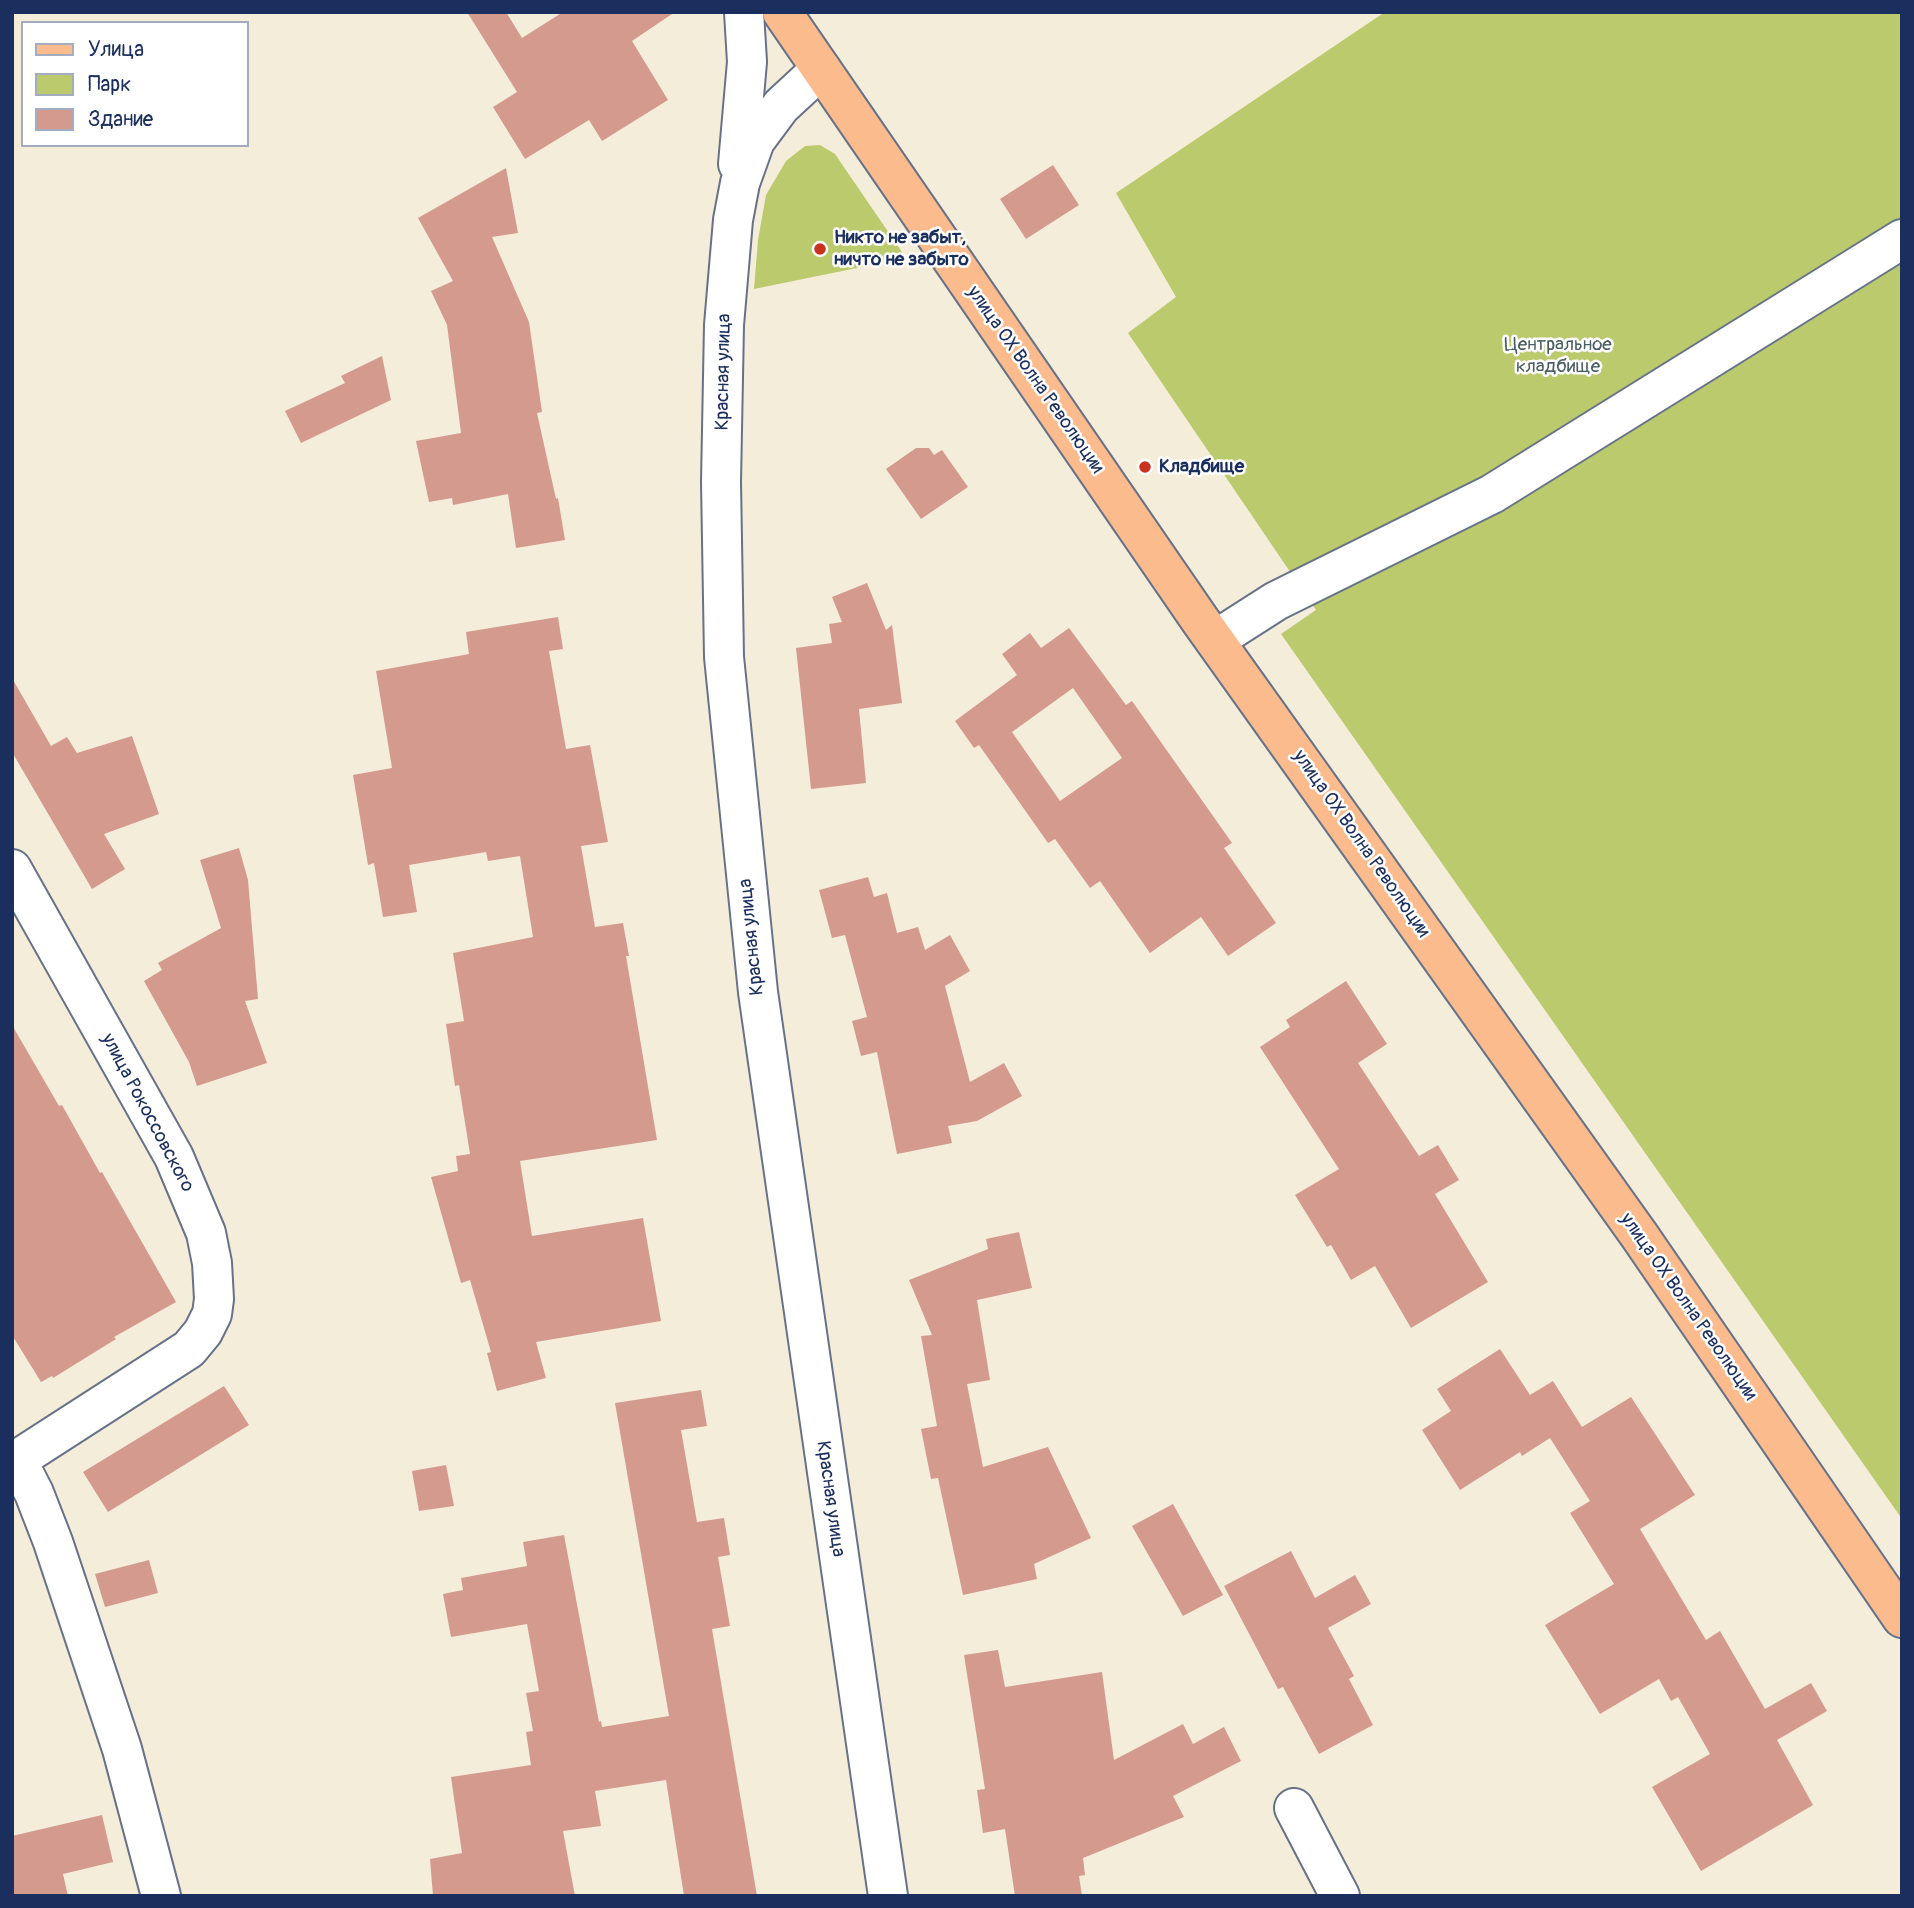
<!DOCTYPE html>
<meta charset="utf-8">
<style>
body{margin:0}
#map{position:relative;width:1914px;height:1908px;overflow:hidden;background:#f4edda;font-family:Pangolin,sans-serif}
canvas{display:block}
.frame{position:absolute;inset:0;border:14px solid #1b2f5e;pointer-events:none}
.legend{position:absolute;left:21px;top:21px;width:228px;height:126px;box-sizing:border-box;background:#fff;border:2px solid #a4acbf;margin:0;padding:9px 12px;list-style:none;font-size:21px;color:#1b2f5e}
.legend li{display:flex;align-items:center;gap:14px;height:35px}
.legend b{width:35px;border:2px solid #a4acbf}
</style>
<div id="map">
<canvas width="1914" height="1908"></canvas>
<div class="frame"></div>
<ul class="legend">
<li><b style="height:9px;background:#fbbb8d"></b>Улица</li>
<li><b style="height:19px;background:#baca6d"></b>Парк</li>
<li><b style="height:19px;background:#d49a8e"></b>Здание</li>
</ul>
</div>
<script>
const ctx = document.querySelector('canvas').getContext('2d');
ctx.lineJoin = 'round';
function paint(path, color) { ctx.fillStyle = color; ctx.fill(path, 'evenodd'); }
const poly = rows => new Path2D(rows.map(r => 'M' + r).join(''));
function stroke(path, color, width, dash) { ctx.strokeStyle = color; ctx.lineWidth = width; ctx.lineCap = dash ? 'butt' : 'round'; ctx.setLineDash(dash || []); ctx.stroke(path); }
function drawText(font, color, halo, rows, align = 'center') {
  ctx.font = font + ' Pangolin,sans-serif'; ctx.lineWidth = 5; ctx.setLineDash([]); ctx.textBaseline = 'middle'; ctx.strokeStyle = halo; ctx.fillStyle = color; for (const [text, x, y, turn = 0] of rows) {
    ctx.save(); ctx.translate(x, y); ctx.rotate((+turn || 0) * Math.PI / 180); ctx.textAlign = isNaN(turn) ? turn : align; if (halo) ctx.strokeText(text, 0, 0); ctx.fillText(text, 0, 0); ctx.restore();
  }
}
paint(poly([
 [1385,12,1902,12,1902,1519,1281,634,1316,610,1128,333,1176,297,1116,193],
 [820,145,835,154,906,258,754,289,758,240,766,195,786,161,805,146]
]), '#baca6d');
paint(poly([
 [467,12,506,12,522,38,563,12,675,12,632,41,668,100,602,141,589,120,525,159,493,107,517,92],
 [1053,165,1079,205,1026,239,1000,199],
 [506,168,518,233,492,237,529,322,542,412,537,413,556,499,558,498,565,540,516,548,508,494,453,505,452,498,429,502,416,441,461,433,447,325,431,291,453,281,418,218],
 [382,356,391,400,301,443,285,411,345,383,341,376],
 [916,448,929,448,934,455,942,450,968,487,921,519,886,469],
 [867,583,886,630,892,625,902,703,859,709,866,783,811,789,796,648,832,643,829,624,842,622,832,597],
 [558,617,563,649,549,651,566,749,590,745,608,842,581,846,595,927,623,923,629,956,626,956,657,1140,520,1161,532,1236,643,1218,661,1321,536,1342,546,1378,497,1391,487,1353,491,1352,470,1280,461,1283,431,1177,458,1171,456,1156,470,1154,459,1085,455,1086,446,1024,464,1021,453,953,533,937,520,856,488,861,486,852,409,865,417,912,383,917,374,863,368,865,353,775,392,768,376,671,469,654,466,632],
 [1069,628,1126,705,1132,701,1232,843,1224,848,1276,923,1228,956,1201,917,1150,953,1100,881,1090,888,1055,839,1048,843,979,745,974,748,955,721,1017,675,1002,654,1030,633,1041,648],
 [1073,688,1122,758,1060,801,1012,732],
 [12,678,51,746,67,737,77,753,132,736,159,814,104,834,125,869,92,889,12,752],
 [239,848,248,880,258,999,245,1001,267,1063,197,1086,189,1062,144,981,162,970,158,963,221,928,200,860],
 [868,877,874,897,887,893,897,933,918,927,925,950,950,935,970,971,945,986,970,1082,1004,1063,1022,1096,977,1121,948,1126,952,1143,897,1154,877,1052,861,1056,852,1021,867,1017,845,935,832,938,819,890],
 [1346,981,1387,1044,1358,1063,1419,1156,1438,1145,1459,1180,1435,1194,1488,1282,1411,1328,1375,1266,1351,1280,1331,1245,1327,1247,1295,1195,1339,1169,1260,1047,1290,1027,1286,1020],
 [12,1025,59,1106,62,1105,100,1173,102,1172,176,1302,114,1337,116,1339,53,1378,52,1376,41,1382,12,1335],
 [1019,1232,1032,1288,977,1300,990,1380,967,1384,983,1467,1048,1447,1091,1538,1034,1564,1037,1579,963,1595,938,1478,931,1479,921,1429,937,1426,921,1336,932,1335,909,1280,988,1249,986,1239],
 [1500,1349,1530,1395,1553,1381,1582,1427,1631,1397,1695,1495,1640,1529,1706,1640,1720,1631,1765,1709,1811,1683,1827,1711,1777,1740,1813,1805,1701,1871,1652,1787,1710,1754,1678,1697,1671,1701,1659,1679,1600,1714,1545,1625,1614,1584,1570,1513,1590,1501,1550,1438,1522,1456,1520,1452,1460,1490,1422,1430,1451,1411,1437,1389],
 [224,1386,249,1425,108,1512,83,1472],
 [701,1390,707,1426,681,1430,697,1522,724,1518,730,1555,718,1557,730,1626,712,1629,757,1896,684,1896,666,1780,595,1791,601,1826,563,1831,575,1896,433,1896,430,1859,462,1853,451,1777,531,1765,526,1732,533,1731,526,1693,539,1691,527,1624,451,1637,443,1594,463,1590,461,1578,527,1566,523,1542,564,1535,599,1722,601,1721,602,1727,669,1716,615,1403],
 [446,1465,454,1506,419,1511,412,1471],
 [1173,1504,1223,1595,1183,1616,1132,1526],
 [1291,1551,1315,1598,1355,1575,1371,1604,1328,1628,1354,1676,1349,1679,1373,1725,1319,1754,1283,1687,1278,1689,1224,1586],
 [149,1560,158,1593,105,1607,95,1574],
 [998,1650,1005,1687,1102,1672,1114,1760,1183,1724,1193,1744,1224,1727,1241,1761,1173,1796,1184,1817,1083,1858,1085,1875,1079,1876,1082,1896,1015,1896,1005,1829,983,1833,977,1790,985,1789,964,1655],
 [102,1815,113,1862,63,1874,68,1896,12,1896,12,1836]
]), '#d49a8e');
const minor = poly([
 [821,69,781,106,755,141,740,183,733,220,724,325,721,482,724,657,758,992,888,1896],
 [738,164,747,62,744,12],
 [1215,640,1276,601,1492,494,1902,239],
 [12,869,174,1157,206,1233,212,1263,214,1299,212,1314,203,1332,189,1349,12,1463],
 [17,1460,34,1493,53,1542,122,1749,161,1896],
 [1294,1808,1340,1896]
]);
const major = poly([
 [782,12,1200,620,1639,1235,1902,1618]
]);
stroke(minor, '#677289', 42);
stroke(major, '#677289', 42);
stroke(minor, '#fff', 38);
stroke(major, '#fbbb8d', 38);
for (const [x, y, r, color] of [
 [820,249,7,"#c8321e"],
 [1145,467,7,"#c8321e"]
]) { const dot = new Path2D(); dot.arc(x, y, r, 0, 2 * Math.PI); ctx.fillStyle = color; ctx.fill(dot); stroke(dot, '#fff', 2.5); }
drawText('bold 19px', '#1b2f5e', '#fff', [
 ["Никто не забыт,",834,238],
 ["ничто не забыто",834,260],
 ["Кладбище",1159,467]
], 'left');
drawText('19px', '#4b5e62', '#fff', [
 ["Центральное",1558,345],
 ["кладбище",1558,367]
]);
drawText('19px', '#1b2f5e', '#fff', [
 ["Красная улица",724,372,-89],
 ["улица ОХ Волна Революции",1035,380,55],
 ["улица ОХ Волна Революции",1361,844,55],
 ["Красная улица",752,937,-96],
 ["улица Рокоссовского",147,1113,62],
 ["улица ОХ Волна Революции",1688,1307,55],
 ["Красная улица",830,1499,82]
]);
</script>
